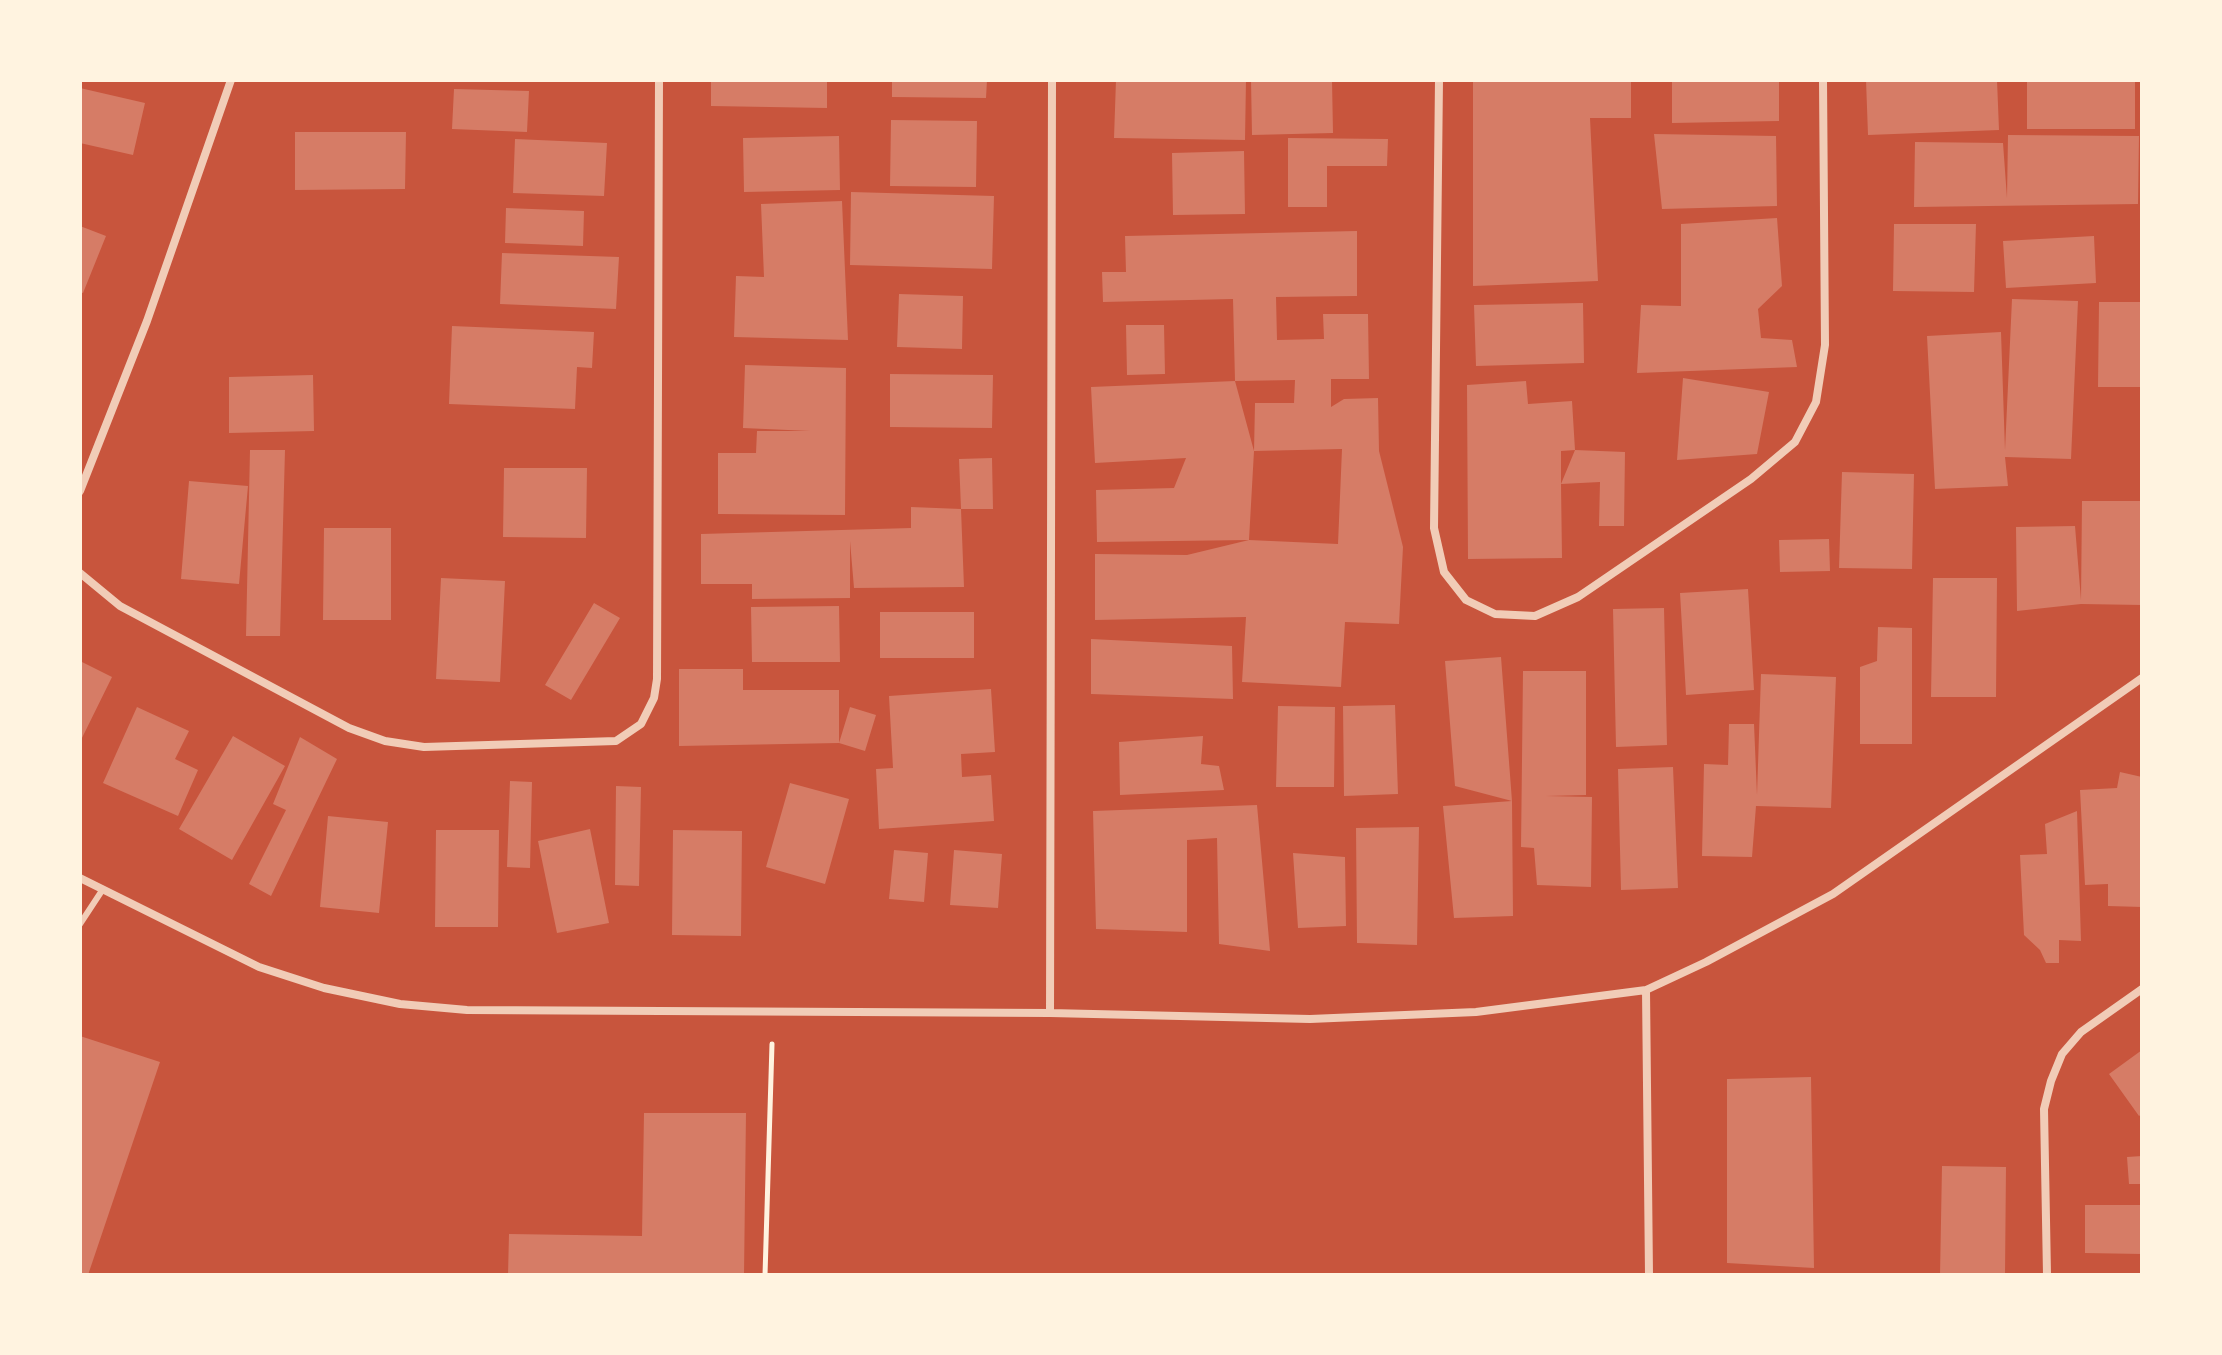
<!DOCTYPE html>
<style>
body{margin:0}
#map{position:relative;width:2222px;height:1355px;overflow:hidden;background:#c8553d;font-family:"Source Sans 3",sans-serif}
canvas{display:block}
.frame{position:absolute;inset:0;border:82px solid #fff3e0;pointer-events:none}
</style>
<div id="map">
<canvas width="2222" height="1355"></canvas>
<div class="frame"></div>
</div>
<script>
const ctx = document.querySelector('canvas').getContext('2d');
ctx.lineJoin = 'round';
function paint(path, color) { ctx.fillStyle = color; ctx.fill(path, 'evenodd'); }
const poly = rows => new Path2D(rows.map(r => 'M' + r).join(''));
function stroke(path, color, width, dash) { ctx.strokeStyle = color; ctx.lineWidth = width; ctx.lineCap = dash ? 'butt' : 'round'; ctx.setLineDash(dash || []); ctx.stroke(path); }
paint(poly([
 [711,80,827,80,827,108,711,106],
 [892,80,987,80,986,98,892,97],
 [1116,80,1246,80,1245,140,1114,138],
 [1251,80,1332,80,1333,133,1252,135],
 [1473,80,1631,80,1631,118,1590,118,1598,281,1473,286],
 [1672,80,1779,80,1779,121,1672,123],
 [1866,80,1997,80,1999,130,1868,135],
 [2027,80,2135,80,2135,129,2027,129],
 [80,88,145,103,133,155,80,143],
 [454,89,529,91,527,132,452,129],
 [891,120,977,121,976,187,890,186],
 [295,132,406,132,405,189,295,190],
 [1654,134,1776,136,1777,206,1662,209],
 [2008,135,2139,136,2138,204,1914,207,1915,142,2003,143,2007,198],
 [839,136,840,190,744,192,743,138],
 [1288,138,1388,139,1387,166,1327,166,1327,207,1288,207],
 [515,139,607,143,604,196,513,193],
 [1244,151,1245,214,1173,215,1172,153],
 [851,192,994,196,992,269,850,265],
 [842,201,848,340,734,337,736,276,764,277,761,204],
 [506,208,584,211,583,246,505,243],
 [1777,218,1782,286,1758,309,1761,338,1792,340,1797,367,1637,373,1641,305,1681,306,1681,224],
 [1894,224,1976,224,1974,292,1893,291],
 [80,226,106,236,83,293,80,292],
 [1357,231,1357,296,1276,297,1277,340,1324,339,1323,314,1368,314,1369,379,1331,379,1331,407,1344,399,1378,398,1379,451,1403,547,1399,624,1345,622,1341,687,1242,682,1246,617,1095,620,1095,554,1187,555,1249,540,1097,542,1096,490,1174,488,1186,458,1095,463,1091,387,1235,381,1254,451,1249,540,1338,544,1342,449,1254,451,1255,403,1294,403,1295,380,1235,381,1233,299,1103,302,1102,272,1126,272,1125,236],
 [2094,236,2096,283,2006,288,2003,241],
 [502,253,619,257,616,309,500,304],
 [899,294,963,296,962,349,897,347],
 [2012,299,2078,301,2071,459,2005,457,2008,486,1935,489,1927,336,2001,332,2005,450],
 [2099,302,2142,302,2142,387,2098,387],
 [1583,303,1584,363,1476,366,1474,305],
 [1126,325,1164,325,1165,374,1127,375],
 [452,326,594,332,592,368,577,367,575,409,449,404],
 [745,365,846,368,845,515,718,514,718,453,756,453,757,431,810,431,743,428],
 [890,374,993,375,992,428,890,427],
 [313,375,314,431,229,433,229,377],
 [1683,378,1769,392,1757,454,1677,460],
 [1526,381,1528,404,1572,401,1575,450,1561,451,1561,484,1575,450,1625,452,1624,526,1599,526,1600,482,1561,484,1562,558,1468,559,1467,385],
 [250,450,285,450,280,636,246,636],
 [992,458,993,509,961,509,964,587,854,588,850,541,850,598,752,599,752,584,701,584,701,534,911,528,911,507,961,509,959,459],
 [504,468,587,468,586,538,503,537],
 [1842,472,1914,474,1912,569,1839,568],
 [189,481,248,486,239,584,181,579],
 [2082,501,2142,501,2142,605,2081,604,2017,611,2016,527,2075,526,2081,600],
 [324,528,391,528,391,620,323,620],
 [1829,539,1830,571,1780,572,1779,540],
 [441,578,505,581,500,682,436,679],
 [1933,578,1997,578,1996,697,1931,697],
 [1748,589,1754,690,1686,695,1680,593],
 [594,603,620,618,571,700,545,685],
 [839,606,840,662,752,662,751,607],
 [1664,608,1667,745,1616,747,1613,609],
 [880,612,974,612,974,658,880,658],
 [1878,627,1912,628,1912,744,1860,744,1860,667,1877,661],
 [1091,639,1232,646,1233,699,1091,694],
 [1501,657,1512,801,1513,916,1454,918,1443,806,1512,801,1455,786,1445,661],
 [80,661,112,677,80,742],
 [679,669,743,669,743,690,839,690,839,743,850,707,876,715,865,751,839,743,679,746],
 [1523,671,1586,671,1586,795,1546,796,1592,797,1591,887,1537,885,1534,848,1521,847],
 [1761,674,1836,677,1831,808,1756,806,1752,857,1702,856,1704,764,1728,765,1729,724,1754,724,1757,795],
 [991,689,995,752,961,754,962,777,991,775,994,821,879,829,876,769,893,768,889,696],
 [1395,705,1398,794,1344,796,1343,706],
 [1278,706,1335,707,1334,787,1276,787],
 [137,707,189,731,175,759,198,770,178,816,103,783],
 [233,736,285,766,232,860,179,829],
 [1203,736,1201,764,1219,766,1224,790,1120,795,1119,742],
 [300,737,337,759,271,896,249,884,286,810,273,804],
 [1673,767,1678,888,1621,890,1618,769],
 [2120,772,2142,777,2142,907,2108,906,2108,884,2085,885,2080,790,2117,788],
 [510,781,532,782,530,868,507,867],
 [790,783,849,799,825,884,766,867],
 [616,786,641,787,639,886,615,885],
 [1257,805,1270,951,1219,944,1217,838,1187,840,1187,932,1096,929,1093,811],
 [2077,811,2081,941,2059,940,2059,963,2046,963,2040,950,2024,935,2020,855,2047,854,2045,824],
 [328,816,388,822,379,913,320,907],
 [1419,827,1417,945,1357,943,1356,828],
 [590,829,609,923,557,933,538,841],
 [436,830,499,830,498,927,435,927],
 [673,830,742,831,741,936,672,935],
 [894,850,928,853,924,902,889,899],
 [954,850,1002,854,998,908,950,905],
 [1293,853,1345,857,1346,926,1298,928],
 [80,1036,160,1062,88,1275,80,1275],
 [2142,1050,2142,1114,2139,1116,2109,1074],
 [1811,1077,1814,1268,1727,1263,1727,1079],
 [644,1113,746,1113,744,1275,508,1275,509,1234,642,1236],
 [2142,1156,2142,1184,2129,1184,2127,1157],
 [1942,1166,2006,1167,2005,1275,1940,1275],
 [2085,1205,2142,1205,2142,1254,2085,1253]
]), '#d67c66');
stroke(poly([
 [765,1275,772,1044]
]), '#fff3e0', 5);
stroke(poly([
 [80,924,103,889]
]), '#f1ccb7', 6);
stroke(poly([
 [1439,80,1434,528,1444,572,1466,600,1495,614,1535,616,1578,597,1751,479,1795,442,1816,402,1825,345,1823,80],
 [80,491,147,321,231,80],
 [80,573,120,606,349,728,385,741,424,747,616,741,641,724,654,698,657,679,659,80],
 [80,878,259,967,324,988,400,1004,467,1010,1050,1013,1310,1019,1476,1012,1646,990,1706,962,1833,894,2142,678],
 [1646,990,1649,1275],
 [1050,1013,1052,80],
 [2047,1275,2044,1109,2051,1081,2062,1054,2081,1032,2142,989]
]), '#f1ccb7', 8);
</script>
